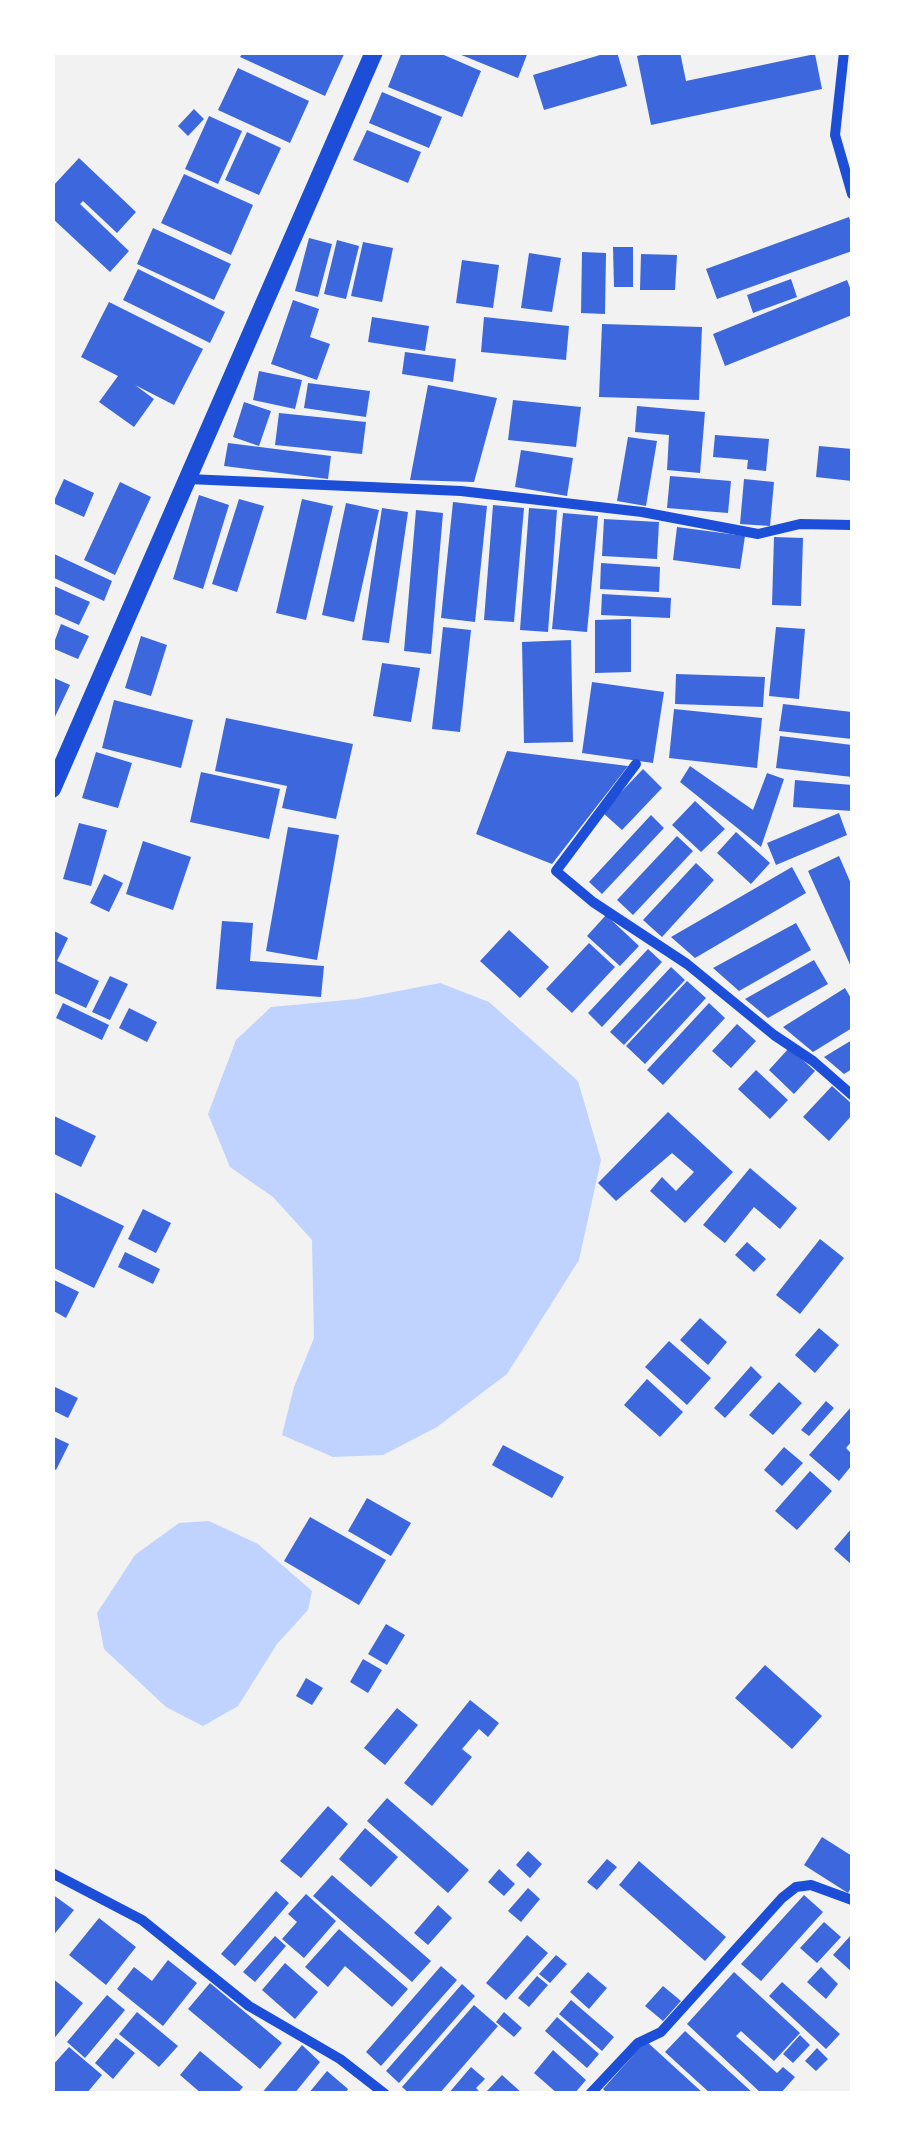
<!DOCTYPE html>
<style>
body{margin:0}
#map{position:relative;width:905px;height:2146px;overflow:hidden;background:#f2f2f2;font-family:Overpass,sans-serif}
canvas{display:block}
.frame{position:absolute;inset:0;border:55px solid #fff;pointer-events:none}
</style>
<div id="map">
<canvas width="905" height="2146"></canvas>
<div class="frame"></div>
</div>
<script>
const ctx = document.querySelector('canvas').getContext('2d');
ctx.lineJoin = 'round';
function paint(path, color) { ctx.fillStyle = color; ctx.fill(path, 'evenodd'); }
const poly = rows => new Path2D(rows.map(r => 'M' + r).join(''));
function stroke(path, color, width, dash) { ctx.strokeStyle = color; ctx.lineWidth = width; ctx.lineCap = dash ? 'butt' : 'round'; ctx.setLineDash(dash || []); ctx.stroke(path); }
paint(poly([
 [440,983,489,1002,578,1081,601,1160,579,1260,507,1374,437,1427,383,1455,333,1457,282,1435,294,1387,314,1338,312,1240,273,1197,230,1167,208,1114,236,1040,271,1007,357,999],
 [209,1521,258,1544,312,1591,308,1610,277,1644,238,1706,203,1726,166,1707,104,1649,97,1613,135,1555,179,1523]
]), '#bfd3fe');
paint(poly([
 [243,52,345,52,325,96,240,57],
 [402,52,437,52,481,71,462,117,388,87],
 [454,52,528,52,518,78],
 [610,52,617,52,627,86,544,110,533,75],
 [653,52,680,52,686,81,815,54,822,89,651,125,637,56],
 [238,68,309,101,290,143,218,110],
 [382,92,442,117,429,148,369,123],
 [194,109,204,119,188,136,178,126],
 [209,116,242,131,218,184,185,169],
 [367,130,421,152,408,183,353,160],
 [247,132,281,148,259,195,225,180],
 [79,158,136,212,117,233,83,201,80,204,129,251,110,272,52,218,52,187],
 [184,174,253,205,231,255,161,223],
 [849,217,852,226,852,251,717,299,706,269],
 [153,228,231,264,214,300,137,264],
 [309,238,332,244,318,297,295,291],
 [337,240,359,246,346,299,324,294],
 [363,242,393,248,382,302,351,296],
 [613,247,633,247,633,287,614,287],
 [582,252,606,253,605,314,581,313],
 [529,253,561,258,552,312,521,308],
 [641,254,677,255,675,290,640,290],
 [462,260,499,265,493,308,456,303],
 [138,269,225,312,210,343,123,300],
 [791,279,797,297,753,313,747,295],
 [847,280,852,293,852,315,725,366,713,334],
 [293,300,319,309,310,337,330,344,317,380,271,364],
 [109,302,203,349,174,405,135,385,154,399,134,427,99,402,118,376,81,357],
 [372,317,429,326,425,351,368,342],
 [484,317,569,326,566,360,481,352],
 [602,324,702,327,699,400,599,397],
 [405,352,456,359,453,382,402,374],
 [259,371,302,380,295,409,253,400],
 [308,383,370,391,366,417,304,408],
 [428,385,497,398,474,482,410,480],
 [513,400,581,407,576,447,508,440],
 [244,402,271,411,259,446,233,437],
 [637,406,705,412,700,473,667,470,669,435,635,432],
 [279,413,366,422,362,454,275,445],
 [715,435,769,439,766,471,747,469,748,460,713,457],
 [628,437,657,441,646,506,617,501],
 [228,443,331,456,328,479,224,466],
 [819,446,852,449,852,481,816,477],
 [521,450,573,458,567,496,515,487],
 [670,476,731,481,728,513,667,508],
 [64,479,94,493,84,517,53,503],
 [744,479,774,482,770,526,740,524],
 [120,482,151,497,115,575,84,560],
 [199,495,229,505,203,589,173,579],
 [239,499,264,506,237,592,212,584],
 [302,499,333,506,306,620,276,613],
 [453,502,487,506,475,622,441,618],
 [346,503,379,510,354,622,322,615],
 [493,505,524,508,514,622,484,620],
 [382,508,408,512,389,643,362,640],
 [529,508,557,510,548,632,520,630],
 [416,510,443,513,431,654,404,651],
 [563,513,598,516,587,632,552,629],
 [604,519,659,522,657,559,602,556],
 [677,527,745,536,740,569,673,560],
 [774,537,803,538,801,606,772,605],
 [52,553,112,581,104,601,52,577],
 [601,563,660,567,659,592,600,589],
 [52,585,90,602,79,625,52,613],
 [602,594,671,598,670,618,601,615],
 [631,619,631,672,595,673,595,620],
 [61,624,89,636,78,659,52,648],
 [443,627,471,630,460,732,432,729],
 [776,627,805,629,799,699,769,696],
 [141,636,167,645,151,696,125,688],
 [571,640,573,742,524,743,522,642],
 [382,663,420,668,411,722,373,716],
 [676,674,765,677,763,707,675,704],
 [52,677,70,685,52,723],
 [592,682,664,692,653,763,582,753],
 [114,700,193,720,181,768,102,748],
 [783,704,852,712,852,739,779,731],
 [674,709,762,718,757,768,669,758],
 [226,718,353,744,336,819,282,808,287,786,215,771],
 [780,736,852,745,852,777,776,768],
 [507,751,628,766,552,864,476,834],
 [96,752,132,763,118,808,82,798],
 [690,766,753,810,767,773,784,779,761,847,680,782],
 [643,769,662,788,622,830,602,812],
 [201,772,280,789,269,839,190,822],
 [795,780,852,785,852,811,793,807],
 [695,801,725,829,701,852,672,825],
 [839,813,847,835,776,865,767,843],
 [651,815,664,828,602,894,589,882],
 [79,823,107,830,91,886,63,879],
 [288,827,339,835,317,960,266,951],
 [736,832,770,863,751,884,717,853],
 [677,836,693,851,633,915,617,900],
 [143,841,191,857,173,910,126,894],
 [839,856,852,886,852,969,808,871],
 [696,863,714,880,662,937,643,920],
 [792,867,806,893,695,958,671,937],
 [104,874,123,883,109,912,90,903],
 [606,915,639,946,620,966,587,936],
 [222,921,253,923,250,961,324,966,321,997,216,989],
 [796,923,811,950,739,991,713,968],
 [509,930,549,967,520,998,480,961],
 [54,931,68,938,57,961,99,981,86,1008,52,992],
 [589,943,615,967,572,1013,546,989],
 [648,949,662,962,602,1027,588,1013],
 [814,960,828,984,768,1018,745,999],
 [671,967,685,980,624,1045,610,1032],
 [110,976,128,984,110,1020,92,1012],
 [687,981,706,998,645,1064,626,1046],
 [845,988,852,1000,852,1028,813,1052,783,1027],
 [63,1003,109,1025,102,1040,56,1018],
 [709,1003,725,1018,663,1085,647,1070],
 [129,1008,157,1022,147,1042,119,1028],
 [737,1024,756,1041,731,1068,712,1051],
 [852,1040,852,1069,844,1074,824,1057],
 [789,1048,815,1071,794,1094,769,1070],
 [756,1070,788,1100,770,1119,738,1089],
 [832,1086,852,1104,852,1115,829,1141,803,1117],
 [668,1112,733,1172,685,1223,650,1191,662,1177,676,1191,694,1172,672,1153,616,1201,598,1183],
 [52,1115,96,1136,81,1167,52,1153],
 [750,1168,797,1208,780,1229,754,1207,725,1243,703,1225],
 [52,1191,124,1226,94,1288,52,1267],
 [143,1209,171,1223,156,1253,128,1239],
 [820,1239,844,1258,800,1314,776,1295],
 [747,1242,766,1259,754,1272,735,1255],
 [125,1252,160,1269,153,1284,118,1267],
 [52,1279,79,1292,66,1318,52,1310],
 [700,1318,727,1342,708,1365,680,1340],
 [819,1328,839,1345,815,1373,795,1355],
 [669,1341,711,1378,687,1405,645,1367],
 [751,1366,762,1377,725,1418,714,1408],
 [647,1379,683,1412,660,1437,624,1405],
 [779,1382,802,1403,773,1435,749,1415],
 [55,1387,78,1398,68,1418,52,1410,52,1392],
 [826,1401,834,1408,809,1436,801,1430],
 [852,1406,852,1441,846,1448,852,1454,852,1465,839,1481,809,1455],
 [52,1436,69,1444,56,1470,52,1468],
 [503,1445,564,1477,552,1498,492,1465],
 [784,1447,803,1463,782,1486,764,1470],
 [810,1471,832,1491,797,1530,775,1511],
 [367,1498,411,1523,391,1556,348,1531],
 [310,1517,386,1560,359,1605,284,1561],
 [852,1528,852,1565,834,1549],
 [386,1624,405,1635,387,1665,368,1654],
 [363,1659,382,1670,368,1693,350,1682],
 [765,1665,822,1716,792,1749,735,1698],
 [306,1678,323,1688,312,1705,296,1696],
 [470,1700,499,1723,488,1737,479,1729,462,1749,472,1757,432,1806,404,1783],
 [397,1708,418,1725,385,1765,364,1748],
 [387,1798,469,1870,448,1893,367,1821],
 [328,1806,348,1824,301,1878,280,1861],
 [365,1828,398,1857,371,1887,339,1859],
 [822,1837,852,1856,852,1886,848,1893,804,1865],
 [528,1851,542,1864,530,1878,516,1865],
 [607,1859,617,1867,597,1890,587,1882],
 [639,1861,726,1937,705,1961,619,1885],
 [499,1869,515,1884,504,1896,488,1882],
 [332,1875,431,1961,412,1982,313,1896],
 [528,1888,540,1899,521,1922,508,1911],
 [276,1891,289,1903,235,1966,221,1954],
 [52,1894,74,1910,52,1937],
 [306,1894,336,1921,304,1958,282,1939,297,1922,288,1914],
 [804,1895,823,1912,761,1981,741,1964],
 [438,1905,452,1918,428,1945,414,1933],
 [99,1918,136,1947,106,1985,69,1955],
 [824,1922,841,1937,817,1963,800,1948],
 [339,1929,408,1989,392,2007,345,1966,328,1987,305,1967],
 [852,1934,852,1972,833,1955],
 [527,1935,548,1953,506,2000,486,1983],
 [275,1936,286,1946,255,1982,243,1972],
 [556,1955,567,1964,550,1983,539,1974],
 [168,1960,197,1983,163,2026,117,1989,134,1967,152,1981],
 [285,1963,318,1992,295,2019,262,1990],
 [441,1966,457,1980,381,2066,366,2052],
 [821,1967,838,1984,826,1999,807,1982],
 [588,1972,607,1988,589,2009,570,1992],
 [734,1972,800,2033,774,2061,741,2031,736,2036,777,2073,783,2067,795,2077,780,2094,762,2094,687,2024],
 [537,1976,548,1985,529,2007,518,1998],
 [52,1978,83,2003,52,2041],
 [782,1982,840,2034,826,2049,769,1996],
 [210,1983,282,2043,260,2069,188,2009],
 [462,1984,475,1996,399,2083,386,2071],
 [663,1986,681,2001,663,2021,645,2006],
 [107,1995,125,2010,85,2058,67,2042],
 [571,2000,614,2037,602,2051,559,2014],
 [474,2005,498,2026,439,2094,410,2094,402,2087],
 [137,2012,178,2046,159,2067,119,2034],
 [504,2012,522,2028,514,2037,496,2022],
 [557,2017,599,2054,587,2068,545,2031],
 [685,2031,754,2094,711,2094,665,2052],
 [800,2035,810,2045,793,2063,783,2054],
 [116,2038,135,2053,113,2079,95,2063],
 [646,2041,704,2094,608,2094,603,2089],
 [302,2045,320,2062,294,2094,261,2094],
 [69,2047,102,2075,86,2094,52,2094,52,2066],
 [817,2048,828,2059,816,2071,805,2061],
 [553,2050,586,2080,574,2094,558,2094,534,2073],
 [200,2051,243,2087,237,2094,202,2094,180,2075],
 [471,2067,485,2079,476,2088,482,2094,448,2094],
 [327,2071,348,2089,345,2094,308,2094],
 [502,2075,523,2094,491,2094,487,2091]
]), '#3d67dc');
stroke(poly([
 [844,52,835,135,852,194],
 [188,479,461,491,642,512,758,534,800,524,852,525],
 [636,764,556,871,593,902,687,964,774,1035,813,1061,852,1095],
 [52,1873,142,1920,249,2006,340,2059,385,2094],
 [590,2094,638,2043,661,2032,782,1898,796,1887,811,1885,852,1900]
]), '#1d4ed8', 10);
stroke(poly([
 [52,789,374,52]
]), '#1d4ed8', 18);
</script>
